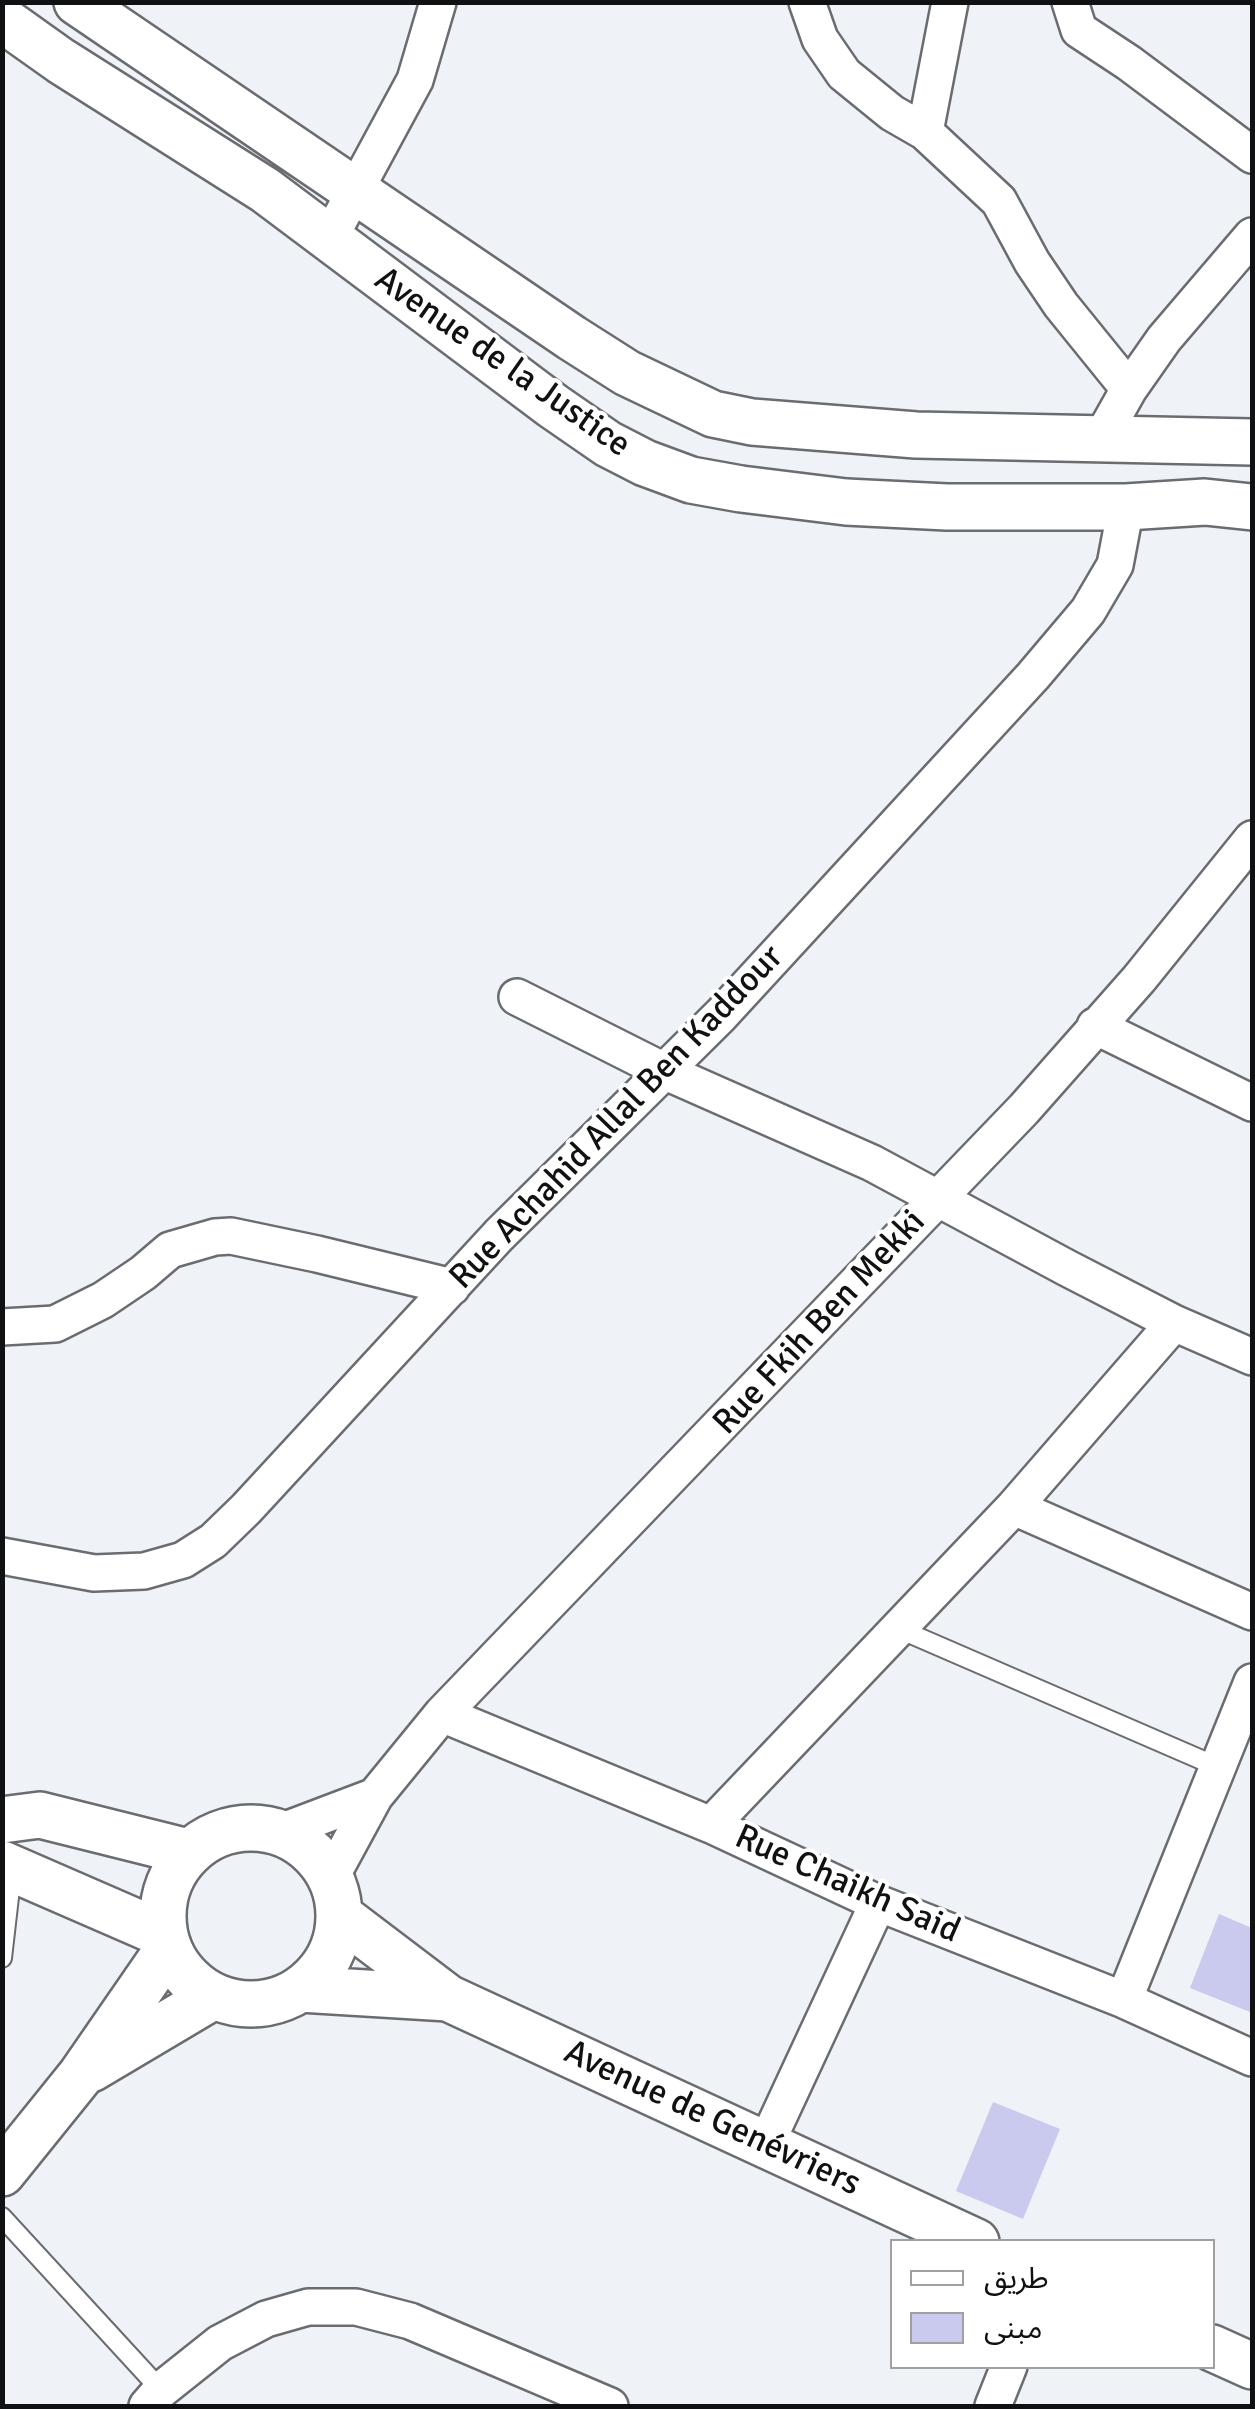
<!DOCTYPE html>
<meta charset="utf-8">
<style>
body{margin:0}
#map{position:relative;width:1255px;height:2409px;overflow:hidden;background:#eff2f7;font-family:Signika,"Noto Sans Arabic",sans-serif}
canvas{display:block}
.frame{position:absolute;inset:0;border:5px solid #101113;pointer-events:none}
.legend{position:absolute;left:890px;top:2239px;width:325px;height:130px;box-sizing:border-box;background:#fff;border:2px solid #9fa0a1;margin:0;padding:12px 18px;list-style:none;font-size:30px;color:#101113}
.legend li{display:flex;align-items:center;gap:20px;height:50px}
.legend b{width:50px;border:2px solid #9fa0a1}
</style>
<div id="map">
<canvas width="1255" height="2409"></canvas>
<div class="frame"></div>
<ul class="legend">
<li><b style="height:12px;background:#fff"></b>طريق</li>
<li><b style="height:28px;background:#cacaee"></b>مبنى</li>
</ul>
</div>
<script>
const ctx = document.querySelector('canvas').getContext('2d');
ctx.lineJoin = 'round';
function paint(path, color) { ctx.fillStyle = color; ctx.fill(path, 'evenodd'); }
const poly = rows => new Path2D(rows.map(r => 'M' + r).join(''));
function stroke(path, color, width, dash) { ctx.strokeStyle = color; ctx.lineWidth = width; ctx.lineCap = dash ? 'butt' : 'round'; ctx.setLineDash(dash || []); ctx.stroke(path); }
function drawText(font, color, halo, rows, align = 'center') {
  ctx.font = font + ' Signika,sans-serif'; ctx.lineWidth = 8; ctx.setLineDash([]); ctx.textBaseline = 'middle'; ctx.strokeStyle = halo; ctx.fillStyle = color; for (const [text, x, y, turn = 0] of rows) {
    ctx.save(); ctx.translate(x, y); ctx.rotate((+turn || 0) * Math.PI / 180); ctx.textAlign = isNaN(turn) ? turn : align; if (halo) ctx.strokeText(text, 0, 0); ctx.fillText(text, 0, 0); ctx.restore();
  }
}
paint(poly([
 [1219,1914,1252,1928,1252,2005,1250,2012,1190,1988],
 [993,2102,1060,2129,1023,2219,956,2191]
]), '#cacaee');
const service = poly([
 [897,1628,1218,1767],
 [2,1958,12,1871],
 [2,2217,161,2390]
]);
const minor = poly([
 [807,2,820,39,844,74,892,113,925,132,999,201,1032,262,1061,305,1129,389],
 [1070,2,1079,30,1129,63,1252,155],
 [925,132,950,2],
 [329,239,415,80,438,2],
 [1102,437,1129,389,1164,339,1252,236],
 [517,997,666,1072,872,1163,1067,1268,1174,1323,1252,1357],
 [1095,1026,1252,1103],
 [2,1327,55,1324,103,1300,143,1273,170,1250,215,1237,231,1236,317,1254,452,1287],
 [1014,1507,1252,1612],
 [2,1556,94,1573,144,1571,183,1560,213,1541,246,1509,499,1235,721,1015,1033,676,1088,611,1115,565,1126,507],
 [442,1714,711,1825,878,1903,1124,2000,1252,2058],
 [711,1825,1014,1507,1174,1323],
 [280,1832,375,1796],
 [331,1877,375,1796,442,1714,1024,1109,1139,979,1252,839],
 [1124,2000,1252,1682],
 [766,2144,878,1903],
 [147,2406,161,2390,220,2343,266,2319,308,2307,356,2307,410,2321,610,2406],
 [993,2406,1009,2366]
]);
const tertiary = poly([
 [77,2,572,338,627,373,713,414,752,422,916,435,1252,442],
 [2,19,61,61,265,190,553,406,608,444,645,463,691,480,741,489,846,502,947,507,1126,507,1205,502,1252,507],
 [2,1820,40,1815,188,1852],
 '163 1916a88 88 0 1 1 176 0a88 88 0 1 1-176 0Z',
 [2,1864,163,1934],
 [340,1916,448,1998,976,2242],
 [300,1989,448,1998],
 [91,2069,214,1996],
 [2,2173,81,2075,168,1949],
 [1212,2348,1252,2366]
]);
stroke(service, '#696c70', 22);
stroke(minor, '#696c70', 40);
stroke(tertiary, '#696c70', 50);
stroke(service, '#fff', 18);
stroke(minor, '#fff', 35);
stroke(tertiary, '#fff', 45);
drawText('35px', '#101113', '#fff', [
 ["Avenue de la Justice",502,363,35],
 ["Rue Achahid Allal Ben Kaddour",617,1118,-46],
 ["Rue Fkih Ben Mekki",820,1323,-47],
 ["Rue Chaikh Said",847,1885,24],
 ["Avenue de Genévriers",712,2119,25]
]);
</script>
